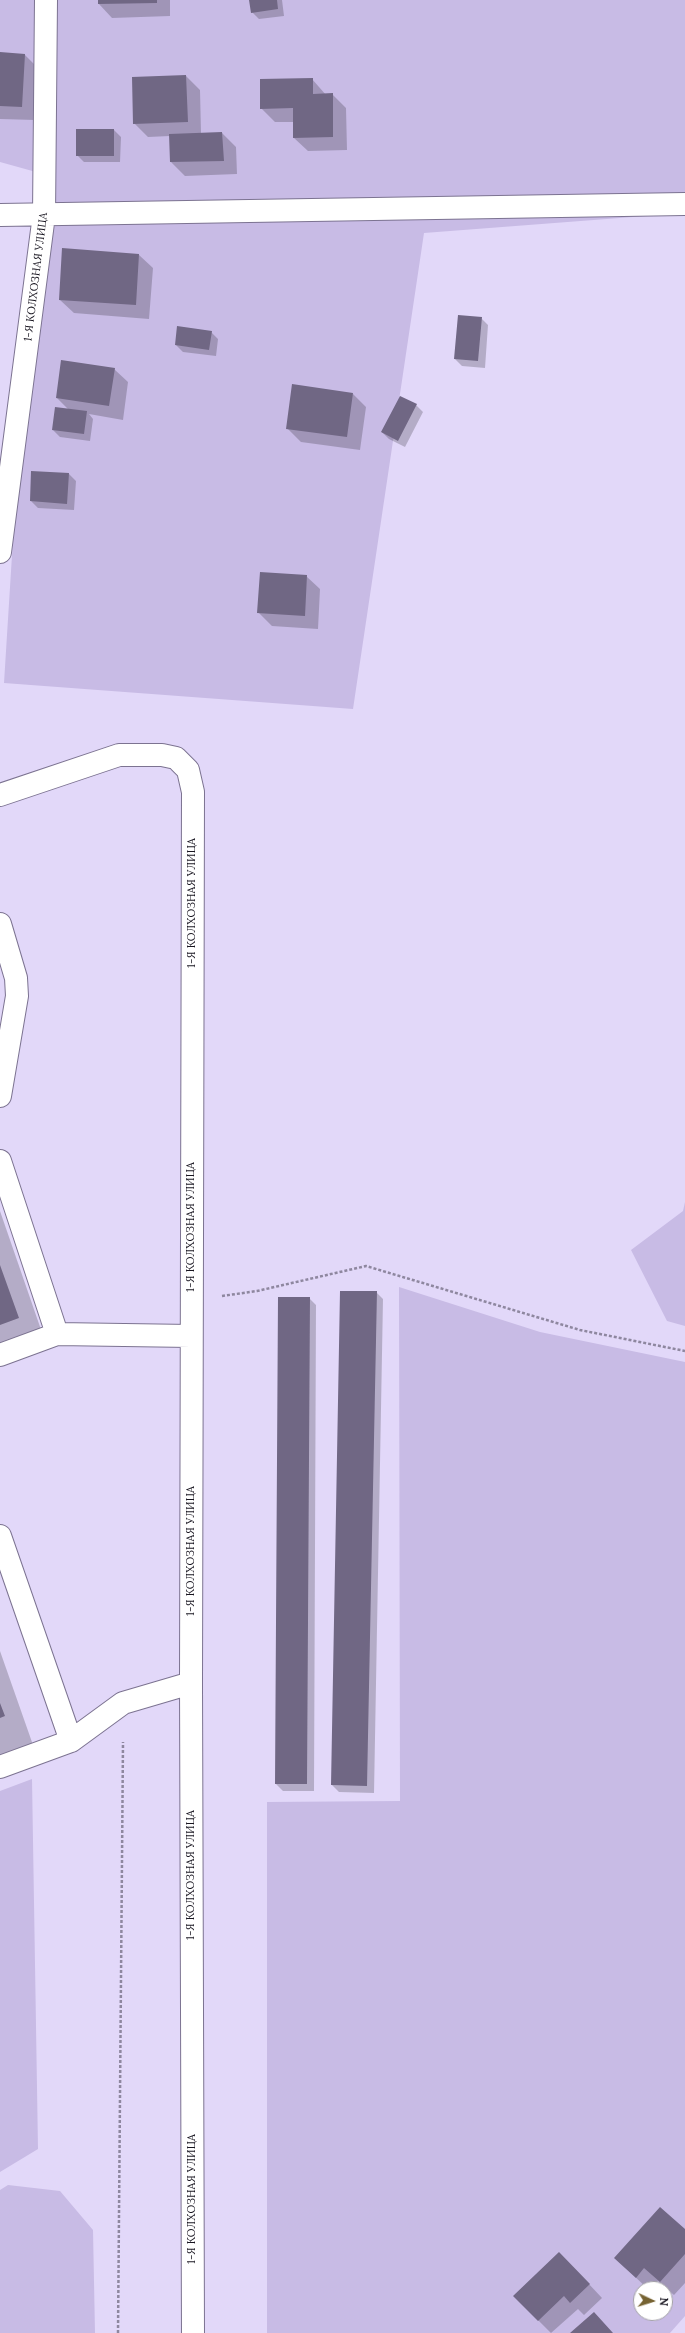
<!DOCTYPE html>
<meta charset="utf-8">
<style>
body{margin:0}
#map{position:relative;width:685px;height:2333px;overflow:hidden;background:#e2d8f9;font-family:Lora,serif}
canvas{display:block}
.north{position:absolute;left:633px;top:2281px;width:40px;height:40px;box-sizing:border-box;background:#fff;border:1px solid #a2a1a5;border-radius:50%;rotate:94deg;font-size:11px;font-weight:700;line-height:16px;text-align:center;color:#17141f}
.north::after{content:'';display:block;margin:auto;width:14px;height:18px;background:#766332;clip-path:polygon(50% 0,100% 100%,50% 72%,0 100%)}
</style>
<div id="map">
<canvas width="685" height="2333"></canvas>
<div class="north">N</div>
</div>
<script>
const ctx = document.querySelector('canvas').getContext('2d');
ctx.lineJoin = 'round';
function paint(path, color) { ctx.fillStyle = color; ctx.fill(path, 'evenodd'); }
const poly = rows => new Path2D(rows.map(r => 'M' + r).join(''));
function stroke(path, color, width, dash) { ctx.strokeStyle = color; ctx.lineWidth = width; ctx.lineCap = dash ? 'butt' : 'round'; ctx.setLineDash(dash || []); ctx.stroke(path); }
function drawText(font, color, halo, rows, align = 'center') {
  ctx.font = font + ' Lora,serif'; ctx.lineWidth = 4; ctx.setLineDash([]); ctx.textBaseline = 'middle'; ctx.strokeStyle = halo; ctx.fillStyle = color; for (const [text, x, y, turn = 0] of rows) {
    ctx.save(); ctx.translate(x, y); ctx.rotate((+turn || 0) * Math.PI / 180); ctx.textAlign = isNaN(turn) ? turn : align; if (halo) ctx.strokeText(text, 0, 0); ctx.fillText(text, 0, 0); ctx.restore();
  }
}
paint(poly([
 [0,0,685,0,685,213,424,233,353,709,4,683,36,172,0,162],
 [685,1202,685,1326,667,1321,631,1250,683,1211],
 [399,1287,540,1332,685,1362,685,2316,670,2333,267,2333,267,1802,400,1801],
 [641,2289,665,2289,665,2313,641,2313],
 [32,1779,38,2149,0,2172,0,1791],
 [8,2185,60,2191,93,2230,95,2333,0,2333,0,2190]
]), '#c8bbe5');
paint(poly([
 [99,0,170,0,170,16,112,18,99,4],
 [250,0,282,0,284,16,259,19,252,12],
 [0,53,25,55,38,68,35,120,0,119],
 [186,76,200,90,201,134,222,133,236,147,237,174,185,176,171,162,170,136,148,137,134,123],
 [312,79,326,95,332,94,346,108,347,150,308,151,294,138,294,122,275,122,261,108],
 [114,130,121,137,120,162,84,162,77,155],
 [139,255,153,268,149,319,74,313,60,300],
 [481,318,488,325,485,368,462,366,455,359],
 [211,332,218,339,216,356,183,352,176,345],
 [114,369,128,382,123,420,89,414,93,419,90,441,60,437,53,430,69,410,57,398],
 [353,394,366,407,360,450,301,442,287,428],
 [416,405,423,412,405,447,389,439,382,432],
 [69,474,76,481,74,510,38,508,31,501],
 [306,576,320,589,318,629,272,626,258,612],
 [0,1211,47,1347,0,1364],
 [341,1292,376,1292,383,1299,374,1793,339,1792,332,1785],
 [309,1298,316,1305,314,1791,283,1791,276,1784],
 [0,1651,33,1745,0,1757],
 [685,2231,685,2283,674,2295,658,2281,651,2289,648,2289,615,2258],
 [573,2267,602,2298,584,2315,578,2309,551,2333,538,2320]
]), '#0003');
paint(poly([
 [98,0,157,0,157,3,98,4],
 [249,0,277,0,278,9,251,13],
 [0,52,25,54,22,107,0,106],
 [186,75,188,122,133,124,132,77],
 [313,78,313,94,333,93,333,137,293,138,293,108,260,109,260,79],
 [76,129,114,129,114,156,76,156],
 [222,132,224,161,170,162,169,134],
 [62,248,139,254,136,305,59,300],
 [458,315,482,317,478,361,454,359],
 [177,326,212,331,209,350,175,345],
 [61,360,115,368,109,406,56,398],
 [292,384,353,393,347,437,286,429],
 [400,396,417,404,398,441,381,432],
 [55,407,87,411,84,434,52,430],
 [31,471,69,473,67,504,30,501],
 [260,572,307,575,305,616,257,613],
 [0,1265,19,1318,0,1325],
 [340,1291,377,1291,367,1786,331,1785],
 [278,1297,310,1297,307,1784,275,1784],
 [0,1703,5,1716,0,1718],
 [660,2207,685,2229,685,2254,660,2282,644,2268,636,2278,614,2258],
 [559,2252,590,2284,570,2303,564,2296,538,2321,513,2296],
 [594,2312,613,2333,570,2333]
]), '#706784');
const minor = poly([
 [0,215,685,204],
 [0,552,44,215,46,0],
 [0,795,119,755,162,755,176,758,188,770,193,792,191,1683,193,2333],
 [0,924,16,978,17,996,0,1096],
 [0,1161,57,1334],
 [0,1355,57,1334,191,1336],
 [0,1536,71,1741],
 [0,1767,71,1741,123,1703,191,1683]
]);
stroke(minor, '#7c7391', 24);
stroke(poly([
 [222,1296,257,1291,366,1266,580,1330,685,1351],
 [118,2333,123,1742]
]), '#8e879f', 2.5, [3, 2]);
stroke(minor, '#fff', 22);
drawText('11px', '#17141f', '#fff', [
 ["1-Я КОЛХОЗНАЯ УЛИЦА",36,277,-83],
 ["1-Я КОЛХОЗНАЯ УЛИЦА",192,903,-90],
 ["1-Я КОЛХОЗНАЯ УЛИЦА",191,1227,-90],
 ["1-Я КОЛХОЗНАЯ УЛИЦА",191,1551,-90],
 ["1-Я КОЛХОЗНАЯ УЛИЦА",191,1875,-90],
 ["1-Я КОЛХОЗНАЯ УЛИЦА",192,2199,-90]
]);
</script>
